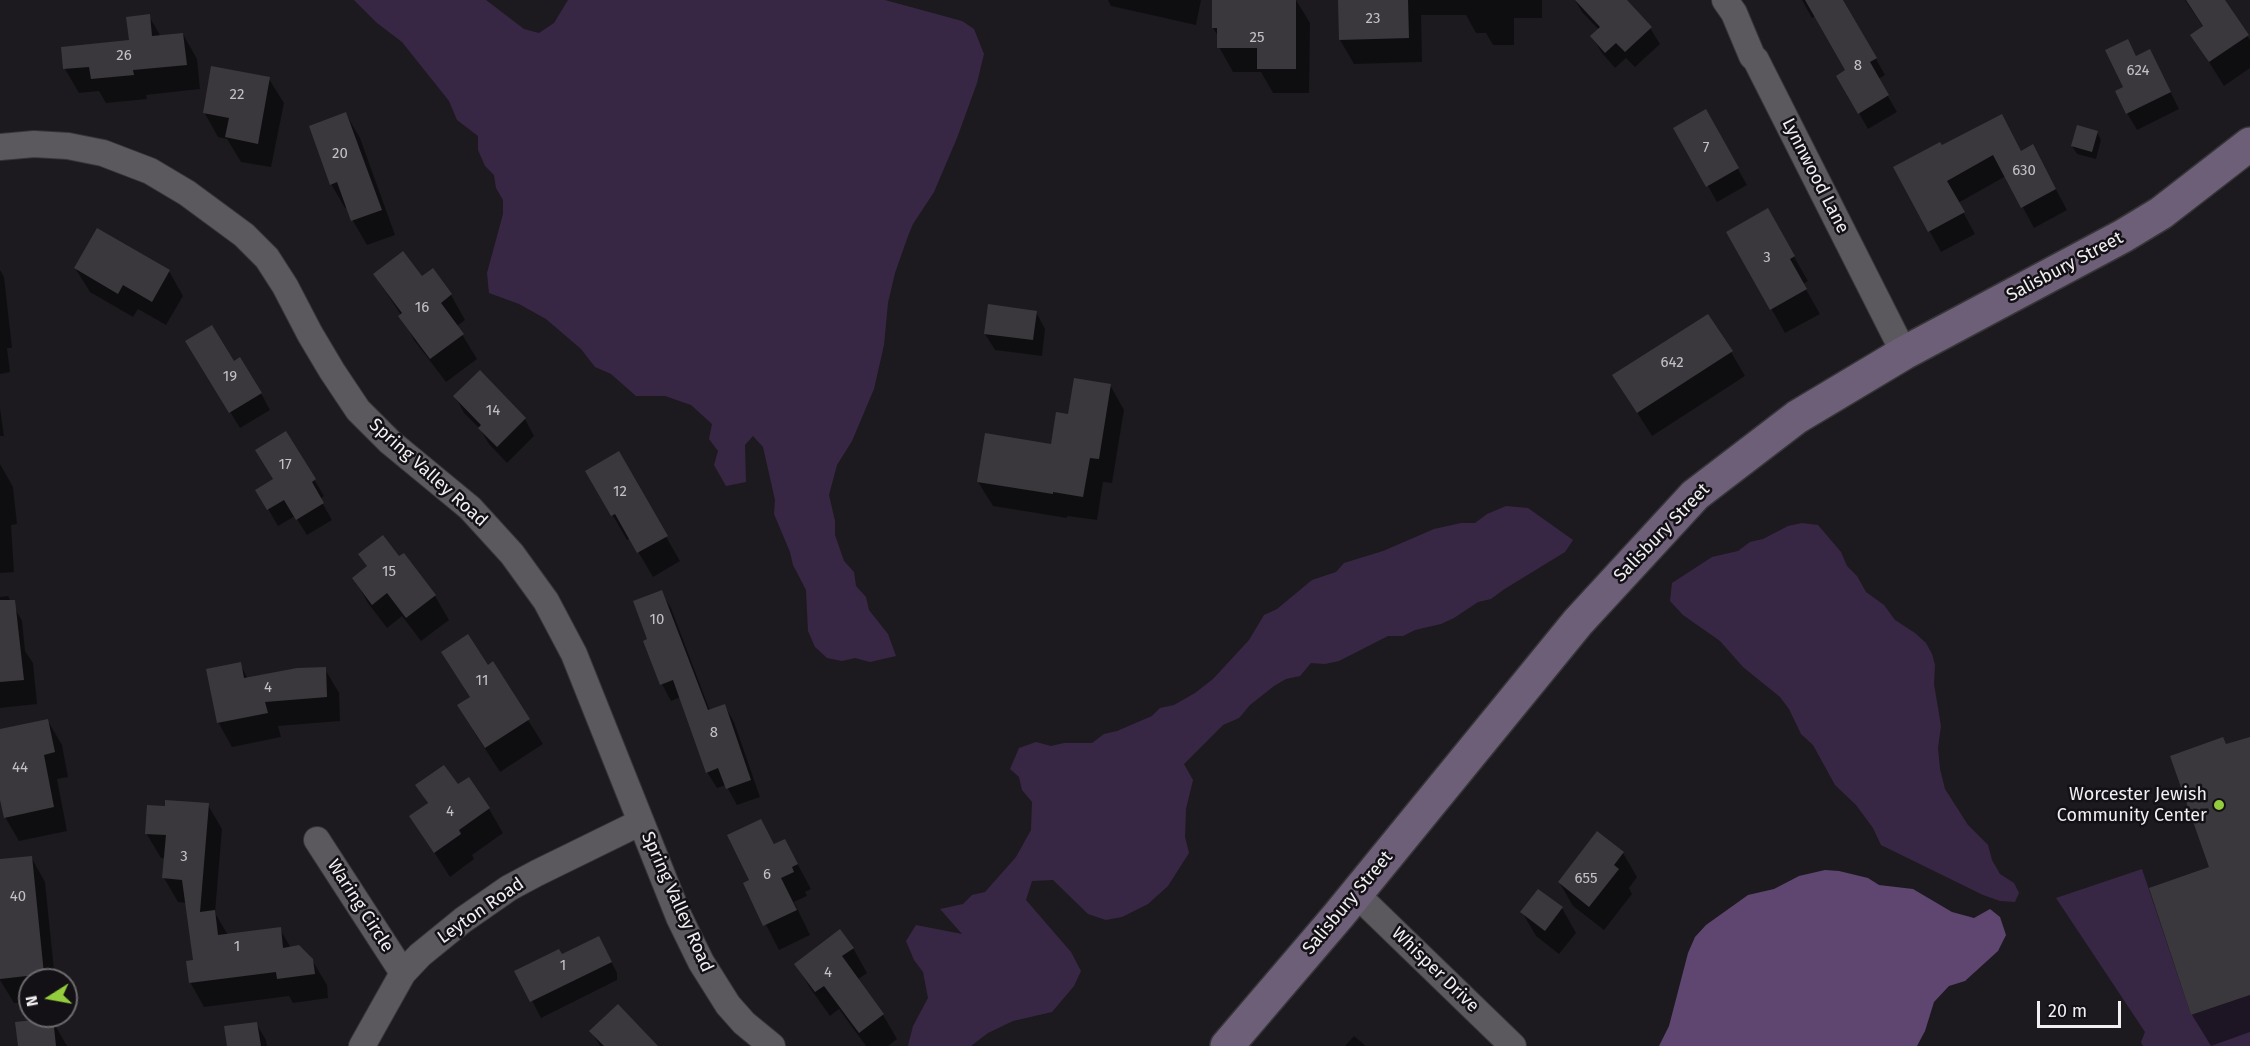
<!DOCTYPE html>
<style>
body{margin:0}
#map{position:relative;width:2250px;height:1046px;overflow:hidden;background:#1c1a1e;font-family:"Fira Sans",sans-serif}
canvas{display:block}
.north{position:absolute;left:18px;top:968px;width:60px;height:60px;box-sizing:border-box;background:#131115;border:2px solid #6c6a6d;border-radius:50%;rotate:259deg;font-size:16px;font-weight:700;line-height:24px;text-align:center;color:#f1eff2}
.north::after{content:'';display:block;margin:auto;width:21px;height:27px;background:#93cd3e;clip-path:polygon(50% 0,100% 100%,50% 72%,0 100%)}
.scale{position:absolute;left:2037px;top:1001px;width:84px;height:27px;box-sizing:border-box;border:3px solid #f1eff2;border-top:0;padding-left:8px;font-size:18px;line-height:21px;white-space:nowrap;color:#f1eff2;-webkit-text-stroke:4px #131115;paint-order:stroke}
</style>
<div id="map">
<canvas width="2250" height="1046"></canvas>
<div class="north">N</div>
<div class="scale">20 m</div>
</div>
<script>
const ctx = document.querySelector('canvas').getContext('2d');
ctx.lineJoin = 'round';
function paint(path, color) { ctx.fillStyle = color; ctx.fill(path, 'evenodd'); }
const poly = rows => new Path2D(rows.map(r => 'M' + r).join(''));
function stroke(path, color, width, dash) { ctx.strokeStyle = color; ctx.lineWidth = width; ctx.lineCap = dash ? 'butt' : 'round'; ctx.setLineDash(dash || []); ctx.stroke(path); }
function drawText(font, color, halo, rows, align = 'center') {
  ctx.font = font + ' "Fira Sans",sans-serif'; ctx.lineWidth = 5; ctx.setLineDash([]); ctx.textBaseline = 'middle'; ctx.strokeStyle = halo; ctx.fillStyle = color; for (const [text, x, y, turn = 0] of rows) {
    ctx.save(); ctx.translate(x, y); ctx.rotate((+turn || 0) * Math.PI / 180); ctx.textAlign = isNaN(turn) ? turn : align; if (halo) ctx.strokeText(text, 0, 0); ctx.fillText(text, 0, 0); ctx.restore();
  }
}
paint(poly([
 [354,0,486,0,524,29,539,33,554,23,568,0,885,0,962,21,974,29,984,54,977,83,957,138,934,192,913,224,908,236,895,273,888,303,884,345,874,389,852,441,837,465,829,495,835,521,835,535,844,561,854,572,856,586,866,597,869,610,888,634,896,656,870,662,855,658,842,661,827,658,815,647,808,631,806,590,793,565,790,552,774,514,775,500,763,447,753,436,745,445,746,482,726,486,714,465,718,451,709,439,712,424,691,405,665,396,636,396,611,374,595,367,581,349,546,319,519,304,489,293,487,273,503,214,503,200,496,188,494,175,485,166,478,150,478,136,457,120,449,101,402,42,377,23],
 [1506,506,1528,508,1573,540,1565,552,1503,590,1491,599,1478,602,1454,618,1441,624,1415,630,1403,636,1388,636,1339,661,1325,664,1311,663,1300,676,1286,679,1274,686,1250,705,1239,718,1223,725,1184,764,1193,780,1186,809,1185,837,1189,853,1168,886,1148,904,1122,917,1106,920,1088,914,1053,880,1032,881,1026,900,1071,952,1081,971,1074,986,1052,1012,1013,1021,988,1033,971,1046,908,1046,913,1026,928,998,923,972,914,960,906,941,916,925,962,934,940,909,963,904,972,895,985,892,1016,857,1031,830,1032,802,1022,790,1019,777,1010,769,1019,748,1036,742,1051,746,1064,743,1092,743,1104,734,1117,731,1152,716,1160,708,1174,705,1195,693,1213,679,1249,640,1264,615,1277,609,1312,580,1336,572,1344,563,1383,551,1434,529,1461,523,1475,523,1487,514],
 [1802,523,1818,525,1841,552,1847,566,1857,576,1866,592,1884,605,1895,620,1915,633,1926,643,1932,654,1935,665,1934,684,1941,726,1938,748,1940,769,1945,789,1968,825,1988,845,1992,860,2000,874,2014,883,2019,893,2015,902,2000,901,1983,895,1881,845,1873,828,1856,805,1835,785,1813,745,1801,734,1789,709,1780,697,1743,667,1720,641,1683,615,1670,601,1672,583,1712,557,1738,551,1750,542,1763,539,1788,526],
 [2142,869,2191,1015,2250,995,2250,1046,2143,1046,2141,1042,2145,1032,2056,898]
]), '#372744');
paint(poly([
 [1825,870,1839,871,1868,878,1879,885,1913,889,1952,912,1974,918,1990,909,2000,917,2006,935,1998,951,1965,981,1949,986,1934,1002,1925,1031,1917,1046,1659,1046,1669,1026,1688,953,1695,937,1706,925,1748,895,1774,889,1799,876]
]), '#5e4671');
paint(poly([
 [1108,0,1201,0,1196,25,1111,6],
 [1214,0,1296,0,1310,23,1309,93,1273,93,1261,72,1233,72,1219,47,1219,38,1213,28],
 [1339,0,1542,0,1542,18,1514,18,1514,45,1493,45,1486,33,1476,33,1466,15,1421,15,1422,62,1354,64,1340,40],
 [1575,0,1625,0,1650,28,1660,44,1635,67,1626,58,1615,68,1602,53,1592,37,1599,30,1582,12],
 [1802,0,1843,0,1885,75,1878,79,1897,112,1868,129,1838,76,1847,71,1816,16,1812,18],
 [2185,0,2223,0,2250,40,2250,68,2224,86,2192,35,2204,28],
 [149,16,161,37,183,34,197,59,200,89,146,95,147,99,106,103,99,91,79,93,65,69,130,41],
 [2128,41,2137,57,2158,67,2179,109,2137,130,2127,113,2125,88],
 [269,79,284,103,271,167,241,162,227,139,218,137,204,112],
 [1705,111,1747,185,1717,202,1675,128],
 [346,114,360,138,395,235,367,245,353,221,348,208,345,208,331,184],
 [2097,132,2101,140,2096,159,2077,154,2072,146],
 [1942,147,2021,152,2046,171,2067,210,2034,228,2006,176,1958,203,1975,234,1941,252,1895,168],
 [1767,210,1808,281,1803,284,1820,314,1785,333,1728,232],
 [75,268,169,271,183,296,166,325,138,309,133,317,90,292],
 [0,270,4,277,12,348,7,348,10,372,0,374],
 [432,270,451,295,465,320,457,326,477,359,446,382,414,340,401,315,375,275,422,278],
 [1036,312,1045,329,1042,356,995,350,985,334],
 [1731,352,1745,376,1652,436,1614,376],
 [197,358,234,363,261,393,270,410,240,428],
 [480,372,525,419,534,436,507,463,489,444,480,429,464,413,455,396],
 [1110,385,1124,410,1112,483,1103,482,1097,520,1067,516,1067,518,993,506,978,482,1052,446,1069,416],
 [0,408,4,436,0,436],
 [286,433,324,496,320,499,332,520,307,535,295,516,278,526,257,490,274,480],
 [618,453,680,561,653,577,630,538,627,540,587,471],
 [0,464,13,487,17,524,11,525,14,572,0,573],
 [360,554,399,558,404,555,435,596,449,620,421,641,402,616,387,628,368,603,354,578,368,568],
 [661,592,671,608,710,711,725,706,734,722,760,797,737,805,726,785,717,788,707,772,681,697,671,701,662,684,649,640],
 [8,596,22,621,25,651,33,663,37,704,0,708,0,597],
 [443,653,488,667,493,664,543,744,500,772,473,730,470,697],
 [240,664,248,679,325,669,339,693,340,721,278,726,281,737,232,747,218,722],
 [48,721,62,745,68,777,57,779,67,831,19,841,5,817,0,793,0,731],
 [2250,738,2250,1032,2211,1046,2192,1015,2151,889,2211,868,2227,746],
 [417,785,458,786,489,809,503,833,472,855,474,859,450,877,411,816,428,804],
 [208,805,222,829,215,913,228,935,280,929,291,948,312,960,327,985,328,998,293,1003,289,996,204,1007,190,982,195,961,187,903,178,902,164,878,166,858,161,858,146,833,166,808],
 [761,821,775,845,785,841,811,889,805,892,807,896,794,902,810,935,779,950,745,884,751,881],
 [1623,853,1637,877,1629,888,1632,894,1604,930,1573,906,1559,882],
 [31,857,45,882,55,980,30,980,30,1002,14,1003,0,980,0,861],
 [1562,908,1576,933,1559,954,1536,936,1522,912],
 [599,938,617,973,617,980,541,1018,517,971,562,956],
 [853,948,867,973,857,980,883,1015,897,1039,888,1046,866,1046,839,1009,830,1016,810,988,796,964],
 [52,1020,67,1046,19,1046],
 [256,1023,266,1040,267,1046,229,1046],
 [591,1031,656,1046,600,1046],
 [1354,1036,1366,1046,1345,1046]
]), '#0007');
paint(poly([
 [1212,0,1296,0,1296,69,1257,69,1257,48,1217,48,1217,28,1212,28],
 [1338,0,1408,0,1409,38,1339,40],
 [1575,0,1627,0,1652,27,1625,52,1616,43,1605,53,1590,36,1600,27],
 [1805,0,1843,0,1877,58,1870,62,1889,95,1858,114,1836,76,1845,70],
 [2186,0,2225,0,2249,35,2209,62,2190,35,2203,26],
 [150,14,152,36,183,33,187,65,133,70,134,75,91,79,89,67,63,69,61,47,129,40,126,17],
 [2128,39,2136,56,2150,49,2171,92,2126,114,2115,91,2123,87,2105,50],
 [211,66,270,77,258,144,225,137,229,118,203,113],
 [1706,109,1739,168,1706,187,1673,128],
 [346,112,382,210,351,221,337,182,330,185,309,126],
 [2002,114,2021,151,2033,144,2056,189,2021,208,1993,155,1947,181,1965,212,1928,232,1893,167,1940,142,1942,145],
 [2077,125,2098,131,2092,152,2071,146],
 [1768,208,1795,256,1790,259,1807,289,1770,310,1726,232],
 [97,228,170,270,152,302,123,285,118,294,74,268],
 [403,251,422,276,433,268,452,294,441,303,464,334,430,359,398,316,402,313,373,274],
 [988,304,1037,311,1033,340,984,334],
 [1708,314,1733,351,1637,413,1612,375],
 [212,325,234,361,240,357,262,393,229,413,185,341],
 [480,370,526,418,497,447,478,428,481,425,453,396],
 [1074,378,1111,384,1099,459,1090,458,1083,497,1053,492,1053,494,977,482,985,433,1051,444,1056,412,1068,414],
 [286,431,316,479,312,482,324,503,296,520,284,500,267,510,255,490,273,479,255,450],
 [619,451,668,536,637,553,615,514,611,516,585,471],
 [383,535,399,556,404,553,436,595,406,618,387,593,372,605,352,578,367,566,358,554],
 [662,590,708,710,725,704,751,780,726,789,718,768,706,773,673,680,660,685,643,641,647,639,633,601],
 [0,600,15,600,24,680,0,682],
 [468,634,488,665,493,661,530,719,485,748,457,705,470,697,441,652],
 [241,662,244,678,297,668,326,667,327,697,265,702,268,713,217,723,206,669],
 [48,719,55,752,44,755,54,807,4,818,0,800,0,729],
 [2223,737,2226,744,2250,737,2250,995,2191,1015,2149,888,2209,867,2170,756],
 [444,765,458,784,469,777,490,808,459,830,461,834,434,853,409,816,428,803,415,785],
 [165,800,209,803,200,912,215,910,218,935,281,927,283,948,299,945,313,959,315,974,277,979,276,972,189,983,186,961,193,960,182,880,162,878,166,835,145,834,147,805,165,806],
 [761,819,774,844,785,839,798,864,792,867,794,872,781,878,797,910,763,926,743,883,749,880,727,835],
 [1597,831,1624,852,1614,865,1619,869,1589,907,1558,882],
 [32,856,44,974,0,979,0,859],
 [1538,889,1563,907,1545,931,1520,912],
 [840,929,854,948,842,956,884,1014,859,1033,824,986,815,992,794,964],
 [599,936,612,962,530,1002,514,971,559,949,562,954],
 [618,1004,658,1046,604,1046,589,1031],
 [53,1018,56,1046,18,1046,15,1022],
 [257,1022,261,1046,227,1046,224,1026]
]), '#3b383d');
const street = poly([
 [1725,0,1734,13,1752,56,1756,60,1904,353],
 [0,147,34,144,68,146,103,153,150,171,187,193,244,235,267,258,285,286,310,334,332,371,358,410,390,442,470,508,512,554,546,601,574,654,679,917,701,962,728,1005,744,1023,772,1046],
 [317,840,403,973],
 [1356,894,1513,1046],
 [362,1046,403,973,420,955,463,920,509,888,537,873,641,822]
]);
const secondary = poly([
 [1227,1046,1338,916,1578,622,1695,495,1797,417,1904,353,2123,236,2161,213,2250,144]
]);
stroke(street, '#363537', 28);
stroke(secondary, '#363537', 36);
stroke(street, '#5b595d', 26);
stroke(secondary, '#6d5f78', 33);
for (const [x, y, r, color] of [
 [2219,805,6,"#93cd3e"]
]) { const dot = new Path2D(); dot.arc(x, y, r, 0, 2 * Math.PI); ctx.fillStyle = color; ctx.fill(dot); stroke(dot, '#131115', 2); }
drawText('15px', '#c4c1c5', null, [
 ["23",1373,19],
 ["25",1257,38],
 ["26",124,56],
 ["8",1858,66],
 ["624",2138,71],
 ["22",237,95],
 ["7",1706,148],
 ["20",340,154],
 ["630",2024,171],
 ["3",1767,258],
 ["16",422,308],
 ["642",1672,363],
 ["19",230,377],
 ["14",493,411],
 ["17",285,465],
 ["12",620,492],
 ["15",389,572],
 ["10",657,620],
 ["11",482,681],
 ["4",268,688],
 ["8",714,733],
 ["44",20,768],
 ["4",450,812],
 ["3",184,857],
 ["6",767,875],
 ["655",1586,879],
 ["40",18,897],
 ["1",237,947],
 ["1",563,966],
 ["4",828,973]
]);
drawText('18px', '#f1eff2', '#131115', [
 ["Lynnwood Lane",1815,176,63],
 ["Salisbury Street",2065,267,-28],
 ["Spring Valley Road",428,473,42],
 ["Salisbury Street",1662,533,-46],
 ["Spring Valley Road",677,902,66],
 ["Salisbury Street",1348,903,-50],
 ["Waring Circle",360,906,57],
 ["Leyton Road",481,911,-35],
 ["Whisper Drive",1435,970,44]
]);
drawText('18px', '#f1eff2', '#131115', [
 ["Worcester Jewish",2207,795],
 ["Community Center",2207,816]
], 'right');
</script>
